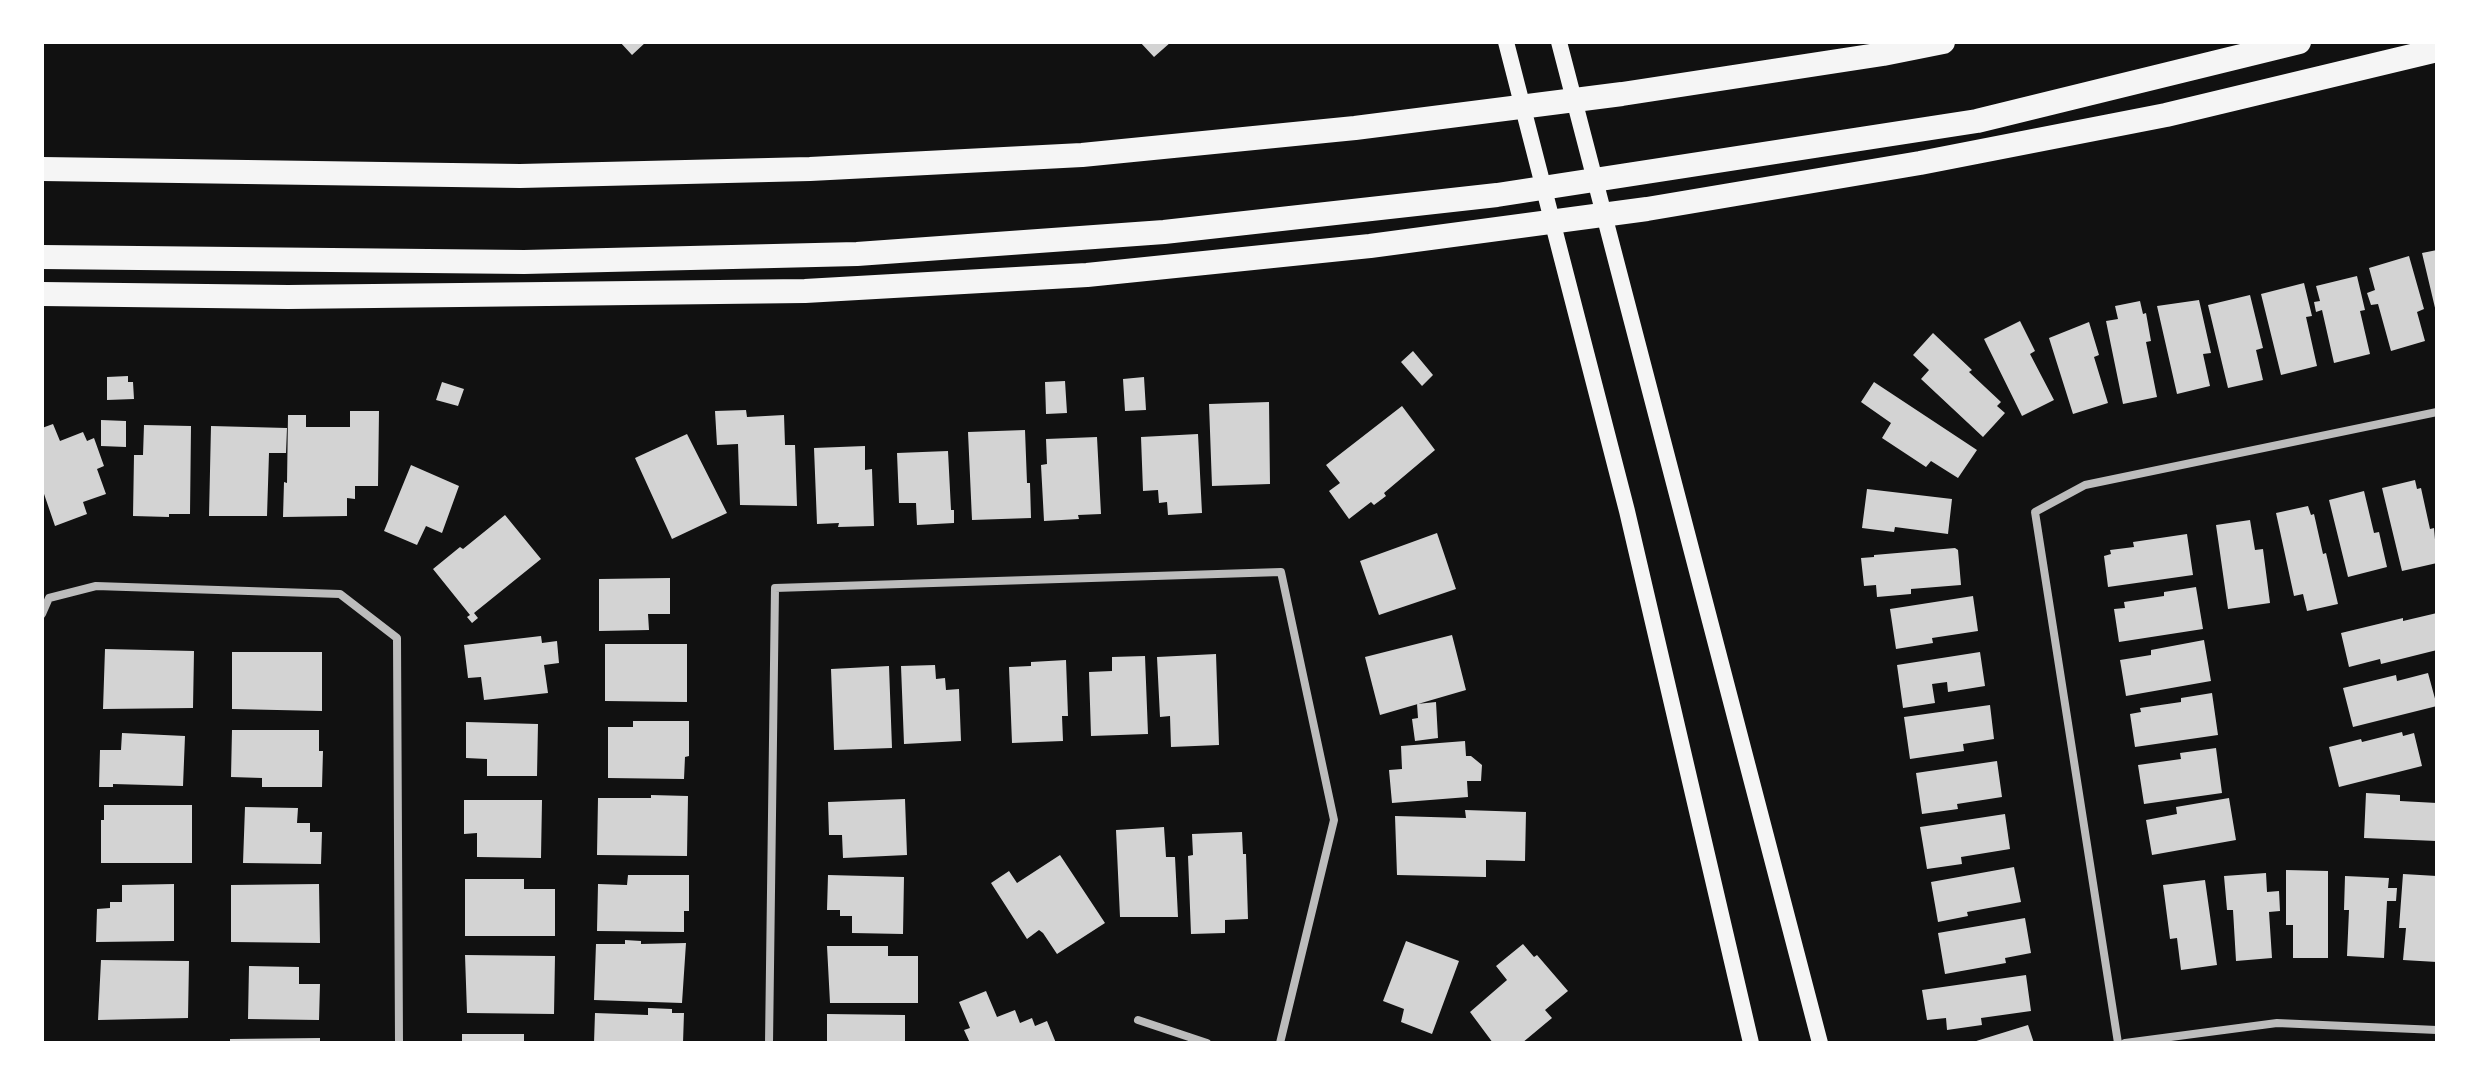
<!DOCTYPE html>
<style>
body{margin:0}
#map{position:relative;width:2479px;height:1085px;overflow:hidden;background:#111;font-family:"Alegreya Sans",sans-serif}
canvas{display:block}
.frame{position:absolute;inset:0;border:44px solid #fff;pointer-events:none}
</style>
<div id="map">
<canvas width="2479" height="1085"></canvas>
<div class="frame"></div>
</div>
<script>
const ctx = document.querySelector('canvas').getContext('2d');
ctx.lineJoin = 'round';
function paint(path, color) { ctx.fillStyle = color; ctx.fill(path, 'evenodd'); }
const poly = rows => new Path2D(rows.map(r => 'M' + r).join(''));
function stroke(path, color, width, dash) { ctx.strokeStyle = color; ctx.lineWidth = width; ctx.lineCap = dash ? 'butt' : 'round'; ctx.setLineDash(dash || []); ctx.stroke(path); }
paint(poly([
 [620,42,646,42,632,55],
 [1140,42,1171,42,1154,57],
 [2437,250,2437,312,2436,312,2422,253],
 [2409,256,2424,309,2417,312,2425,341,2391,351,2378,304,2371,305,2367,293,2375,290,2369,268],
 [2357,276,2365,310,2360,311,2370,354,2334,363,2322,310,2316,312,2314,302,2320,301,2316,286],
 [2304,283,2312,316,2306,317,2317,366,2281,375,2261,294],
 [2250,295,2263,348,2256,350,2263,380,2228,388,2208,305],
 [2199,300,2211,353,2203,354,2210,386,2177,394,2157,306],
 [2140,301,2143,314,2146,313,2151,341,2146,342,2157,397,2123,404,2106,321,2118,319,2115,306],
 [2020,321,2035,351,2030,354,2054,400,2022,416,1984,339],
 [2089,322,2099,355,2094,357,2108,403,2073,414,2049,338],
 [1933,333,1972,370,1969,372,2001,402,1997,406,2005,413,1983,437,1921,379,1929,370,1913,355],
 [1413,351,1433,375,1422,386,1401,362],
 [128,376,128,382,133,382,134,399,107,400,107,377],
 [1144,377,1146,410,1125,411,1123,379],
 [1065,381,1067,413,1046,414,1045,382],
 [442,382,464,389,458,406,436,400],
 [1874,382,1977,450,1958,478,1931,461,1926,467,1882,438,1891,423,1861,402],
 [1269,402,1270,484,1212,486,1209,404],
 [1402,406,1435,450,1384,493,1386,496,1374,505,1371,502,1349,519,1329,491,1340,483,1326,465],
 [746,410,747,417,784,415,785,445,795,445,797,506,740,505,738,444,717,445,715,411],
 [350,411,379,411,378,486,355,486,355,499,347,498,347,516,283,517,284,482,287,483,288,415,306,415,306,427,350,427],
 [101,420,126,421,126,447,101,446],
 [53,424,60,441,83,432,87,441,94,438,104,466,97,469,106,494,83,502,87,514,55,526,42,488,42,428],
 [144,425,191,426,190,514,169,514,169,517,133,516,134,455,143,455],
 [211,426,287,428,286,453,269,453,267,516,209,516],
 [1025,430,1027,483,1030,483,1031,518,972,520,968,432],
 [687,434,727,513,672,539,635,458],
 [1198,434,1202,513,1168,515,1167,502,1159,503,1158,490,1143,491,1141,437],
 [1097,437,1101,514,1078,515,1079,519,1044,521,1041,465,1047,464,1046,439],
 [865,446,865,470,872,469,874,526,838,527,839,523,817,524,814,448],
 [948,451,951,510,954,510,954,523,917,525,916,503,899,503,897,453],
 [411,465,459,486,442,533,426,526,417,545,384,531],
 [2415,480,2417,489,2421,488,2430,529,2434,528,2437,563,2402,571,2382,488],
 [1867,489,1952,499,1948,534,1895,527,1894,532,1862,528],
 [2364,491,2374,533,2379,532,2387,567,2348,577,2329,500],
 [2308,506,2311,515,2314,514,2323,554,2326,553,2338,604,2307,611,2303,594,2294,596,2276,513],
 [505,515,541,559,474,613,478,618,472,623,467,617,470,615,433,569,460,547,463,549],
 [2250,520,2255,550,2263,549,2270,603,2228,609,2216,525],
 [1437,533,1456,589,1379,615,1360,561],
 [2187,534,2193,575,2108,587,2104,556,2111,554,2110,550,2134,547,2133,542],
 [1955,548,1958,550,1961,585,1911,589,1911,594,1877,597,1876,585,1864,586,1861,558,1874,557,1874,555],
 [670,578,670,614,648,614,649,630,599,631,599,579],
 [2196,587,2203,629,2119,642,2114,609,2125,608,2124,602,2164,596,2164,592],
 [1973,596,1978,631,1932,638,1933,643,1896,649,1890,609],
 [2437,613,2437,650,2381,664,2380,659,2349,667,2341,633,2403,618,2403,621],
 [1452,635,1466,690,1380,715,1365,657],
 [541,636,542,643,557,641,559,663,544,665,548,693,484,700,481,677,468,678,464,645],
 [2204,640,2211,681,2126,696,2120,660,2151,655,2151,650],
 [605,644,687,644,687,702,605,701],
 [105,649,194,651,193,708,103,709],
 [232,652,322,652,322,711,232,709],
 [1980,652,1985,686,1948,692,1947,682,1932,684,1935,703,1903,708,1897,665],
 [1216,654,1219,745,1171,747,1170,716,1160,717,1157,657],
 [1145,656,1148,734,1091,736,1089,672,1112,671,1112,657],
 [1066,660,1068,716,1062,716,1063,741,1012,743,1009,667,1031,666,1031,662],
 [935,665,936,679,945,678,946,690,959,689,961,741,904,744,901,666],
 [889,666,892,748,834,750,831,669],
 [2428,673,2437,706,2353,727,2343,688,2396,675,2397,681],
 [2212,693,2218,735,2135,747,2130,714,2141,712,2140,708,2181,702,2181,698],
 [1436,702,1438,738,1415,741,1412,719,1418,718,1417,704],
 [1990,705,1994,739,1963,744,1964,751,1910,759,1904,717],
 [633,721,689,721,689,756,685,757,684,779,608,778,608,727,633,727],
 [466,722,538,724,537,776,487,776,487,759,466,758],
 [232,730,319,730,319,751,323,751,322,787,262,787,262,778,231,777],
 [2402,732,2403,736,2414,733,2422,766,2339,787,2329,747,2361,739,2362,742],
 [122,733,185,736,183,786,113,784,113,787,99,787,100,750,121,750],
 [1465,741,1466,756,1471,756,1482,765,1481,781,1467,781,1468,797,1392,803,1389,770,1402,769,1401,746],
 [2216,748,2222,793,2144,804,2138,765,2181,759,2180,753],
 [1997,761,2002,797,1957,804,1958,809,1922,814,1916,773],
 [2366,793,2400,795,2400,801,2437,803,2437,841,2364,838],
 [651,795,688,796,687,856,597,855,598,798,651,798],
 [2229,798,2236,840,2152,855,2146,820,2177,814,2176,807],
 [905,799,907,855,843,858,842,835,829,835,828,802],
 [464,800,542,800,541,858,477,857,477,833,464,834],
 [104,805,192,805,192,863,101,863,101,820,104,820],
 [245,807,298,808,297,823,310,823,310,832,322,832,321,864,243,863],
 [1465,810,1526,812,1525,861,1486,860,1486,877,1397,875,1395,816,1466,818],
 [2005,814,2010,849,1961,857,1962,864,1927,869,1920,827],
 [1164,827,1166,857,1175,857,1178,917,1120,917,1116,830],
 [1242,832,1243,854,1246,854,1248,919,1225,920,1225,933,1191,934,1188,856,1193,855,1192,834],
 [1060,855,1105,923,1057,954,1043,933,1039,930,1027,939,991,883,1009,871,1017,883],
 [2014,867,2021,902,1967,912,1968,916,1938,922,1931,882],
 [2286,870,2328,871,2328,958,2293,958,2293,925,2286,925],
 [2266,873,2267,892,2279,891,2280,911,2269,912,2272,958,2236,961,2233,910,2227,910,2224,876],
 [2403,874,2437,876,2437,962,2403,960,2406,928,2399,928],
 [628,875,689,875,689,911,684,911,684,932,597,931,598,884,627,885],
 [828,875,904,877,903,934,852,933,852,916,840,916,840,910,827,910],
 [2345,876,2389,878,2388,888,2397,888,2396,901,2387,901,2384,958,2347,956,2349,910,2344,910],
 [465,879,524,879,524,889,555,889,555,936,465,936],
 [2205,880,2217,965,2181,970,2177,938,2170,939,2163,885],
 [174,884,174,941,96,942,97,909,110,908,110,902,122,902,122,885],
 [319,884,320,943,231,942,231,885],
 [2025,918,2031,953,2005,958,2006,963,1945,974,1938,933],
 [625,940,641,941,641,944,686,943,682,1003,594,1000,596,944,625,944],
 [1406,941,1459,961,1432,1034,1401,1022,1404,1009,1383,1001],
 [1523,944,1534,957,1537,955,1568,991,1545,1010,1552,1018,1522,1043,1493,1043,1470,1012,1507,980,1496,966],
 [827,946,888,946,888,956,918,956,918,1003,830,1003],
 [465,955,555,956,554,1014,467,1013],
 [101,960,189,961,188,1018,98,1020],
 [249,966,299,967,299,984,320,984,319,1020,248,1019],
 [2026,975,2031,1011,1981,1018,1982,1025,1947,1030,1946,1018,1927,1020,1922,990],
 [986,991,997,1017,1015,1010,1020,1023,1032,1018,1035,1026,1047,1021,1056,1043,970,1043,964,1030,970,1028,959,1002],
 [648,1008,672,1009,672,1013,684,1013,683,1043,594,1043,595,1013,648,1015],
 [827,1014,905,1015,905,1043,827,1043],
 [2028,1025,2034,1043,1973,1043,1973,1042],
 [462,1034,524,1034,524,1043,462,1043],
 [320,1038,320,1043,230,1043,230,1039]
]), '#d3d3d3');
stroke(poly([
 [42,614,49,598,96,586,340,594,397,638,399,1043],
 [1138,1020,1207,1043],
 [769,1043,775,588,1281,572,1334,820,1280,1043],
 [2118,1043,2035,512,2085,485,2437,412],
 [2125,1043,2277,1023,2437,1030]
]), '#bcbcbc', 8);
stroke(poly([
 [1506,42,1627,511,1751,1043],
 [1559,42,1820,1043]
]), '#f5f5f5', 16);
stroke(poly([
 [42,169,520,176,810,169,1082,155,1355,128,1622,94,1883,54,1943,42],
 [42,257,524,262,857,254,1164,232,1497,195,1977,121,2299,42],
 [42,294,288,297,805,291,1087,275,1370,246,1647,209,1920,163,2166,115,2437,50]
]), '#f5f5f5', 24);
</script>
